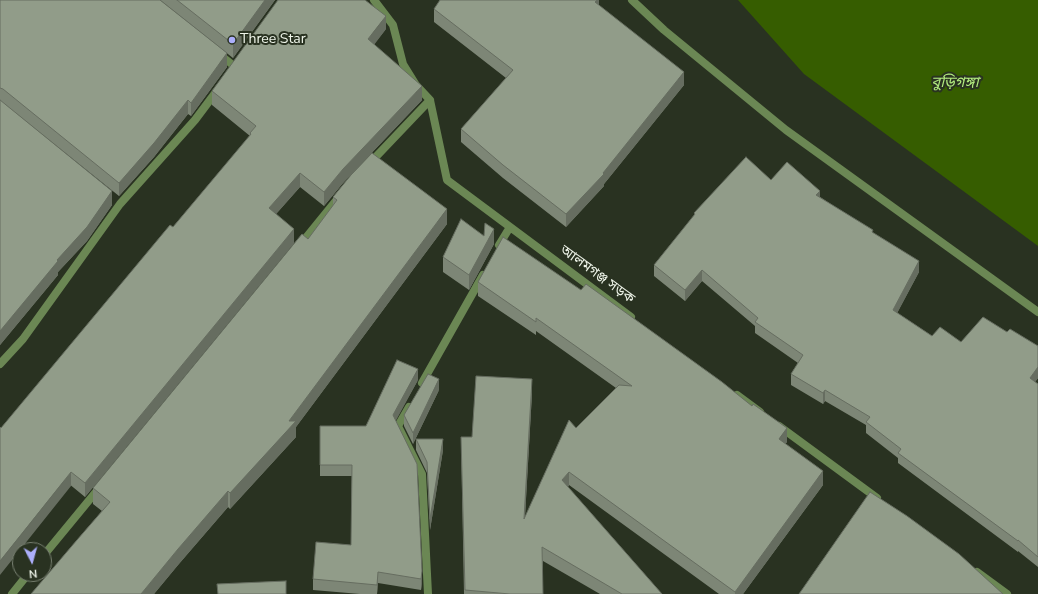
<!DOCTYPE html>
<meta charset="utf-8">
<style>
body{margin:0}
#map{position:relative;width:1038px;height:594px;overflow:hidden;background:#293221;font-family:"Nunito Sans",sans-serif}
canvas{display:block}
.north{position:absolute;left:12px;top:542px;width:40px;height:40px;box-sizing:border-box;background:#293221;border:1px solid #788071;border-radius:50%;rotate:174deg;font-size:11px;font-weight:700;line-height:16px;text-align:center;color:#eff5ea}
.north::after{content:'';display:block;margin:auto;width:14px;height:18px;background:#acaffb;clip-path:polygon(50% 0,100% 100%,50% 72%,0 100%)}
</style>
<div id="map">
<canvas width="1038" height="594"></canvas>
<div class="north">N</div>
</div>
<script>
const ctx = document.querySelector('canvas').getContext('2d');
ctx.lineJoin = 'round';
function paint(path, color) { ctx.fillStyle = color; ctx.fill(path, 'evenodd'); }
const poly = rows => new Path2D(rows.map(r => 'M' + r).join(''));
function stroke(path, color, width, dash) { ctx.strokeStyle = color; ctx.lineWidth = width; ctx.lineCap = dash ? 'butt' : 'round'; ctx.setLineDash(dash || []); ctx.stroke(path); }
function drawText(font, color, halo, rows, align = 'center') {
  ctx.font = font + ' "Nunito Sans","Noto Sans Bengali",sans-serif'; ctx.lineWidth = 4; ctx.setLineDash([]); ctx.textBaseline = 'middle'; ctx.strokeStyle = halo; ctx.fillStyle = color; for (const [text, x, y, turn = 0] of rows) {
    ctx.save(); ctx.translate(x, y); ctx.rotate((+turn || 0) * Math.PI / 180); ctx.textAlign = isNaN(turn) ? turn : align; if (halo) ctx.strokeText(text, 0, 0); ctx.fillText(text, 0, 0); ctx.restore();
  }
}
paint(poly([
 [738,0,1038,0,1038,246,804,74]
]), '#365d00');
stroke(poly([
 [374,0,393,25,403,64,416,85,430,100,447,180,631,317],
 [632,0,664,30,786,130,1038,312],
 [219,54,234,66],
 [370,163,430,100],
 [300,245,339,197],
 [499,245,510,227],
 [0,364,23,339,120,204,195,120,219,88],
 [422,383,483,275],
 [737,395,760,412],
 [409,407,398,426,422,474,428,594],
 [779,426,877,498],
 [44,555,100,487],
 [977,572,1007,594],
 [12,594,28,574]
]), '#6b8754', 8);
paint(poly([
 [0,0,227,67,191,116,188,114,154,157,119,196,3,103,112,205,87,241,58,272,58,275,0,345],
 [160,0,275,0,233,58],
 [599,0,599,5,684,85,604,184,604,186,566,227,503,178,461,142,461,129,506,78,434,22,434,9],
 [386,29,374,44,422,100,343,183,324,206,300,187,276,214,294,243,85,497,1,428,173,227,250,136,212,105,212,91],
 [771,180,820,197,873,233,919,272,897,313,932,336,961,342,1007,332,1038,346,1038,378,1035,382,1038,384,1038,570,1038,567,1018,551,1018,552,898,463,898,458,866,433,866,425,825,401,823,404,791,385,791,374,798,363,755,333,755,326,702,281,685,301,654,276,654,265,694,216,694,213],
 [333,197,447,224,296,427,296,437,230,509,228,507,178,565,154,594,31,594,102,511,93,504,93,488,308,239,333,206],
 [484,236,494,244,469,290,443,272,443,257],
 [478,282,787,442,785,444,823,485,743,594,719,594,569,485,568,487,662,594,600,594,543,561,543,594,464,594,461,437,472,437,532,393,525,517,576,428,616,388,536,331,536,335,478,296],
 [418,380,395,421,422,582,421,590,378,583,377,594,360,594,313,590,313,579,351,545,352,476,320,476,320,426,366,426],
 [439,390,413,444,404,426,404,415],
 [416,439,443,450,430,530,427,473,416,450]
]), '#7d8676');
paint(poly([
 [265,0,275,0,233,58,233,44],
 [597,0,599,0,599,10,595,2],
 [386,16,386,29,368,53,368,39],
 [227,53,227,67,191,116,191,103],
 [684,72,684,85,604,184,604,186,566,227,566,214,603,173],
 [422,86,422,100,343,183,324,206,324,192,343,169],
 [188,100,188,114,154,157,119,196,119,183],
 [300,173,300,187,269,222,269,208],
 [112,191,112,205,87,241,58,272,58,275,0,345,0,331],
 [820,191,820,202,816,195],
 [447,209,447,224,296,427,296,437,230,509,230,493,289,421],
 [294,229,294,243,85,497,85,483],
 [494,229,494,244,469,290,469,275],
 [919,261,919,272,893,321,893,310],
 [702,270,702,281,685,301,685,290],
 [1038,367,1038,378,1030,389,1030,378],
 [418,369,418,380,393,426,393,415],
 [439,379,439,390,413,444,413,433],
 [532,379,532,393,524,533,524,519],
 [825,390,825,401,823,404,823,393],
 [787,428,787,442,779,452,779,439],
 [443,439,443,450,430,530,430,519],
 [823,471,823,485,743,594,735,594,735,592],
 [71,472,71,486,0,575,0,561],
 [569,472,569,485,562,493,562,480],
 [228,491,228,507,178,565,154,594,141,594,178,549],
 [422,571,422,582,421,590,421,579],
 [378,572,378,583,377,594,377,585]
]), '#666d60');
const building = poly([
 [0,0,160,0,227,53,191,103,188,100,154,143,119,183,3,89,0,88,0,0],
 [177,0,265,0,233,44,177,0],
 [278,0,365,0,386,16,368,39,422,86,343,169,324,192,300,173,269,208,294,229,85,483,71,472,0,561,0,427,1,428,170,225,173,227,251,134,250,133,256,126,212,91,278,0],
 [440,0,597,0,595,2,684,72,603,173,604,174,566,214,503,165,461,129,513,70,434,9,440,0],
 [0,100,112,191,87,227,57,260,58,261,0,331,0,100],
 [372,153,447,209,289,421,296,421,230,493,228,491,178,549,141,594,142,594,31,594,77,540,110,502,93,488,302,234,308,239,337,200,333,197,351,175,372,153],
 [746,157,771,180,787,162,820,191,816,195,873,230,872,232,919,261,893,310,932,336,940,327,961,342,983,317,1007,332,1010,329,1038,346,1038,367,1030,378,1038,384,1038,557,1018,540,1018,541,898,453,901,449,866,422,870,417,825,390,823,393,791,374,803,355,755,322,758,318,702,270,685,290,654,265,695,214,694,213,746,157],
 [461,219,484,236,485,223,494,229,469,275,443,257,461,219],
 [503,237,581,290,586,284,722,382,752,406,753,404,787,428,779,439,823,471,735,592,569,472,562,480,662,594,622,594,542,547,543,594,510,594,465,590,461,437,472,437,476,376,532,379,524,519,569,420,576,428,619,385,632,386,536,318,536,322,478,282,503,237],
 [397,360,418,369,393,415,417,464,422,571,421,579,378,572,377,585,313,579,316,542,351,545,352,465,320,465,320,426,366,426,397,360],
 [428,374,439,379,413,433,404,415,428,374],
 [416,439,443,439,430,519,427,462,416,439],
 [870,492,907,516,959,554,1003,594,799,594,870,492],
 [286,581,286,594,218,594,217,584,286,581]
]);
paint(building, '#919c89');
stroke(building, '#666d60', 1);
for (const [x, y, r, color] of [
 [232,40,4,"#acaffb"]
]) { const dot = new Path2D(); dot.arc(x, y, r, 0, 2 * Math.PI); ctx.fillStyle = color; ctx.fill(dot); stroke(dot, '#293221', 1.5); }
drawText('14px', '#eff5ea', '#293221', [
 ["Three Star",240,40]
], 'left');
drawText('14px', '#eff5ea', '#293221', [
 ["আলমগঞ্জ সড়ক",597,275,36]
]);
drawText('italic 15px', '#b2eb7f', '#293221', [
 ["বুড়িগঙ্গা",955,83]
]);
</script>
